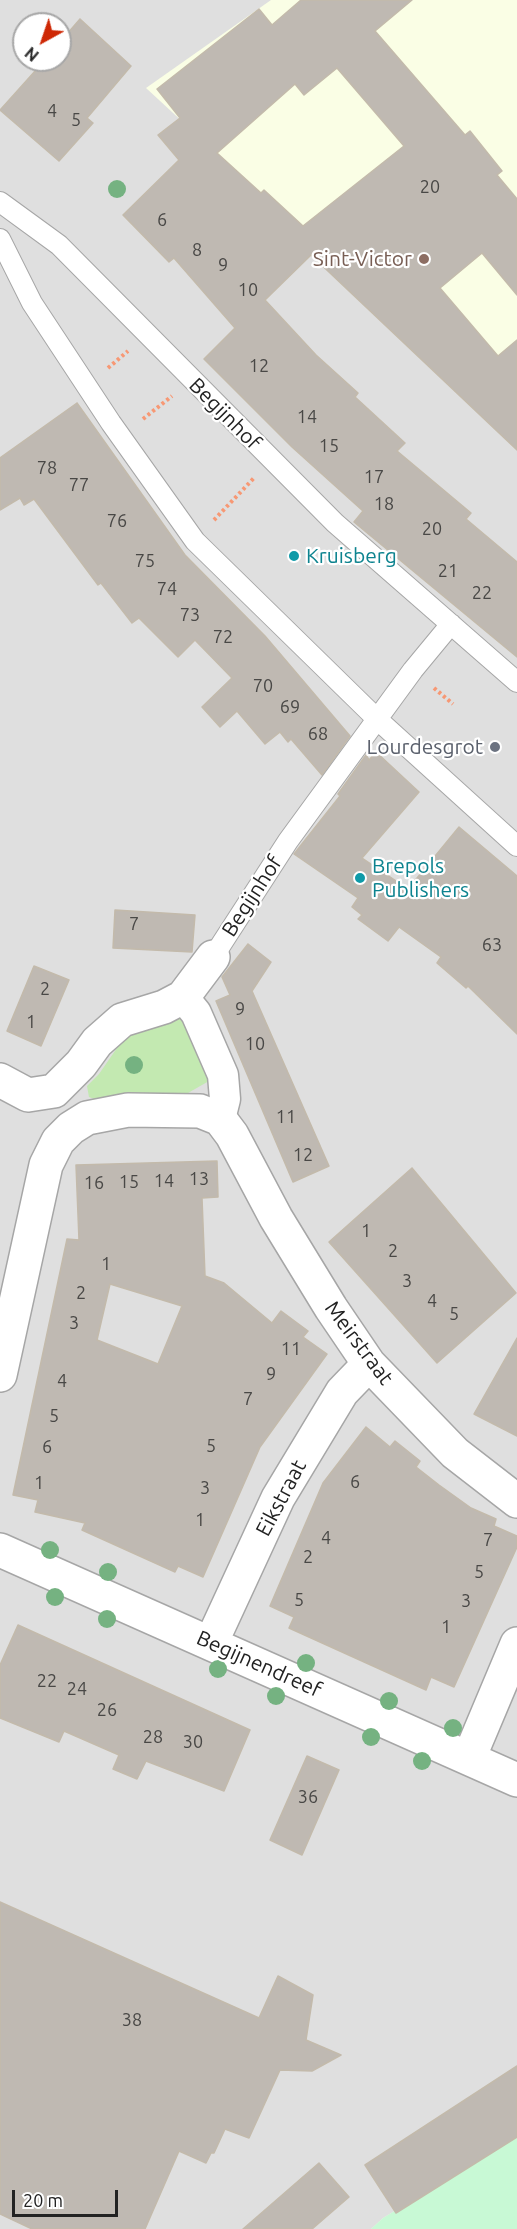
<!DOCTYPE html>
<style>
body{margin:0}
#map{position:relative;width:517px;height:2229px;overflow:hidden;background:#f1f0e9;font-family:Ubuntu,sans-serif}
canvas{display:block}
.north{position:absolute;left:12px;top:12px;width:60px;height:60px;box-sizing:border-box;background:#fff;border:2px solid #a7a7a7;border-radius:50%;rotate:220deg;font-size:16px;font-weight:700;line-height:24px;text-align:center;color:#222}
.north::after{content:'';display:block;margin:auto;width:21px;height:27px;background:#ce2805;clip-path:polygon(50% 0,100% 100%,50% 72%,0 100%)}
.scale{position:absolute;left:12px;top:2190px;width:106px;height:27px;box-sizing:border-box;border:3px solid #222;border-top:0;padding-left:8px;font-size:18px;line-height:21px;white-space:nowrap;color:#222;-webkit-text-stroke:4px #fff;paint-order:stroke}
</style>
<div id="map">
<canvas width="517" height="2229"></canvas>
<div class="north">N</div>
<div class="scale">20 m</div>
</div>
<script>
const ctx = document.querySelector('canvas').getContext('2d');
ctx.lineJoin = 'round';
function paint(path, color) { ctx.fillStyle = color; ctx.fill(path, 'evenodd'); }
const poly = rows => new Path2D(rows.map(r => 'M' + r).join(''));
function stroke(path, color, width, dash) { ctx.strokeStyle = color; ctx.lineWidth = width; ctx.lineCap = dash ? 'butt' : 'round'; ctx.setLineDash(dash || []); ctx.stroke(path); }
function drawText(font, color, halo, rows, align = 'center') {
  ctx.font = font + ' Ubuntu,sans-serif'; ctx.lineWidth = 4.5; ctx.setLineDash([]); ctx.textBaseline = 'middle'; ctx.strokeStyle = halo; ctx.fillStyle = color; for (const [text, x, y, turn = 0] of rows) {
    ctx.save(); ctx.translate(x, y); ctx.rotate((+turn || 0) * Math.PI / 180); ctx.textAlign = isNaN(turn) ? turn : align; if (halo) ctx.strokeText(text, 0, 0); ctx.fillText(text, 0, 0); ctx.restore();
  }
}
paint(poly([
 [0,0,517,0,517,2137,383,2218,371,2229,0,2229],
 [24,24,60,24,60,60,24,60]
]), '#dfdfdf');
paint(poly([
 [271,0,517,0,517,431,146,88]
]), '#fafee5');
paint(poly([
 [189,1013,216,1077,181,1097,97,1100,89,1097,87,1086,99,1074,126,1035]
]), '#c3e9b1');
paint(poly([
 [517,2137,517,2229,371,2229,383,2218]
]), '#c8f9d5');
const building = poly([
 [301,0,412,0,375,31,465,135,470,131,502,171,497,175,517,199,517,295,482,253,440,288,498,356,517,340,517,450,311,255,265,300,316,355,358,393,355,397,405,443,397,451,471,513,466,519,517,562,517,657,354,522,363,511,292,447,204,359,235,328,174,258,169,262,123,215,179,160,158,135,180,118,157,89,259,9,272,25,301,0],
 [337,68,404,146,303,226,264,190,261,193,217,153,295,84,304,95,337,68],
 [80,19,131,66,87,118,93,123,59,161,0,110,45,60,60,60,60,42,80,19],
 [77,403,185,555,265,636,350,736,322,775,291,739,288,742,280,732,265,744,237,711,220,727,202,707,232,678,195,640,178,657,139,618,132,623,101,583,98,585,34,499,24,505,20,498,0,510,0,458,77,403],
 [376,752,419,792,362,858,408,889,459,827,517,876,517,1034,468,986,466,988,437,963,441,957,399,927,388,941,358,919,362,915,352,907,358,898,294,854,340,796,338,794,366,755,369,760,376,752],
 [115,910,195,915,192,952,113,948,115,910],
 [248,944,271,962,252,991,329,1166,293,1182,216,1001,230,995,222,977,248,944],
 [34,966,69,980,41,1046,7,1031,34,966],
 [217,1161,218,1197,202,1198,205,1276,224,1283,272,1323,281,1311,308,1331,303,1337,327,1354,260,1447,203,1577,178,1566,175,1572,82,1530,85,1523,35,1512,38,1500,13,1495,67,1239,79,1240,76,1165,217,1161],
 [110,1284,182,1306,158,1364,97,1340,110,1284],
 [412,1168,516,1293,437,1363,329,1242,412,1168],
 [517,1338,517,1436,474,1414,517,1338],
 [366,1427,390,1447,395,1441,420,1461,416,1467,439,1485,471,1508,496,1519,494,1526,517,1536,517,1547,454,1687,431,1677,426,1690,289,1628,294,1617,270,1606,323,1483,366,1427],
 [18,1625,250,1730,224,1791,146,1761,137,1779,113,1769,119,1755,64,1731,59,1742,0,1718,0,1665,18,1625],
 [307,1756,339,1770,302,1855,270,1840,307,1756],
 [0,1902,259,2018,278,1976,313,1995,306,2040,341,2055,312,2071,280,2070,249,2138,225,2129,214,2153,211,2153,206,2163,179,2151,145,2229,32,2229,0,2214,0,1902],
 [517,2066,517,2137,396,2213,365,2165,517,2066],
 [319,2163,349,2197,312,2229,243,2229,319,2163]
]);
paint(building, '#bfb9b2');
stroke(building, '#c3baab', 1.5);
const service = poly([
 [0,202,59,245,335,523,517,682],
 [0,239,32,303,111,423,195,541,378,720,517,846],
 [213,957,288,841,413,670,451,624]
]);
const pedestrian = poly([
 [183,997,196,1013,223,1075,225,1099,220,1119]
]);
const minor = poly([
 [0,1080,28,1095,54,1091,81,1064,97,1042,122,1020,164,1007,183,997,213,957],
 [0,1375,46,1165,58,1141,71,1128,87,1118,128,1110,200,1111,220,1119,232,1135,276,1218,331,1308,369,1364,455,1453,517,1501],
 [0,1550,517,1780],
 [211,1643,278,1498,342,1392,369,1364],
 [469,1758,517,1644]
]);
stroke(service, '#a6a6a6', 22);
stroke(pedestrian, '#a6a6a6', 33);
stroke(minor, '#a6a6a6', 36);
stroke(poly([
 [108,368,128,351],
 [143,419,172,396],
 [214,520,254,478],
 [434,688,453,704]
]), '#f79874', 4, [3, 3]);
stroke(service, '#fff', 20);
stroke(pedestrian, '#fff', 30);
stroke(minor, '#fff', 33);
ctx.fillStyle = '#75b281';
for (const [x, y] of [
 [117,189],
 [134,1065],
 [50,1550],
 [108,1572],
 [55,1597],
 [107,1619],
 [306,1663],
 [218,1669],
 [276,1696],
 [389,1701],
 [453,1728],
 [371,1737],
 [422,1761]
]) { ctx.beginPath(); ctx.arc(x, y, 9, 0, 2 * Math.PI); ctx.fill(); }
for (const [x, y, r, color] of [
 [424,259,6,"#8d6e63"],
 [294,556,6,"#0f9aa8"],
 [495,747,6,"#6b7280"],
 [360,878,6,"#0f9aa8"]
]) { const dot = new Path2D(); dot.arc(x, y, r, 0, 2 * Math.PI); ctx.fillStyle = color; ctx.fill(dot); stroke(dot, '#fff', 2); }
drawText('18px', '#494846', null, [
 ["4",52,111],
 ["5",76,120],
 ["20",430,187],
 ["6",162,220],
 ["8",197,250],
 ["9",223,265],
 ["10",248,290],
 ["12",259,366],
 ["14",307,417],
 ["15",329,446],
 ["78",47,468],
 ["17",374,477],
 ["77",79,485],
 ["18",384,504],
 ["76",117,521],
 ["20",432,529],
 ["75",145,561],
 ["21",448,571],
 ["74",167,589],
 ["22",482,593],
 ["73",190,615],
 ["72",223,637],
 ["70",263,686],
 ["69",290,707],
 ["68",318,734],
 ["7",134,924],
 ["63",492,945],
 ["2",45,989],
 ["9",240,1009],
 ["1",31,1022],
 ["10",255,1044],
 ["11",286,1117],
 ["12",303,1155],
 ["13",199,1179],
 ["14",164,1181],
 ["15",129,1182],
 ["16",94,1183],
 ["1",366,1231],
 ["2",393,1251],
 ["1",106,1264],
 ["3",407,1281],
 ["2",81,1293],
 ["4",432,1301],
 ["5",454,1314],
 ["3",74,1323],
 ["11",291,1349],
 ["9",271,1374],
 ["4",62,1381],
 ["7",248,1399],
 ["5",54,1416],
 ["5",211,1446],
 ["6",47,1447],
 ["6",355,1482],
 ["1",39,1483],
 ["3",205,1488],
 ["1",200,1520],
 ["4",326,1538],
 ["7",488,1540],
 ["2",308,1557],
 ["5",479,1572],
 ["5",299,1600],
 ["3",466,1601],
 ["1",446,1627],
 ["22",47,1681],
 ["24",77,1689],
 ["26",107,1710],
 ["28",153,1737],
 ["30",193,1742],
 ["36",308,1797],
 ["38",132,2020]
]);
drawText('21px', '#785e54', '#fff', [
 ["Sint-Victor",412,259]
], 'right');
drawText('21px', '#222', '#fff', [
 ["Begijnhof",225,414,45],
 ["Begijnhof",252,896,-57],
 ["Meirstraat",359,1343,53],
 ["Eikstraat",281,1498,-62],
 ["Begijnendreef",259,1664,24]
]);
drawText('21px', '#0d838f', '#fff', [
 ["Kruisberg",306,556],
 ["Brepols",372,866],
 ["Publishers",372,890]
], 'left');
drawText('21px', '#5b616d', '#fff', [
 ["Lourdesgrot",483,747]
], 'right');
</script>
